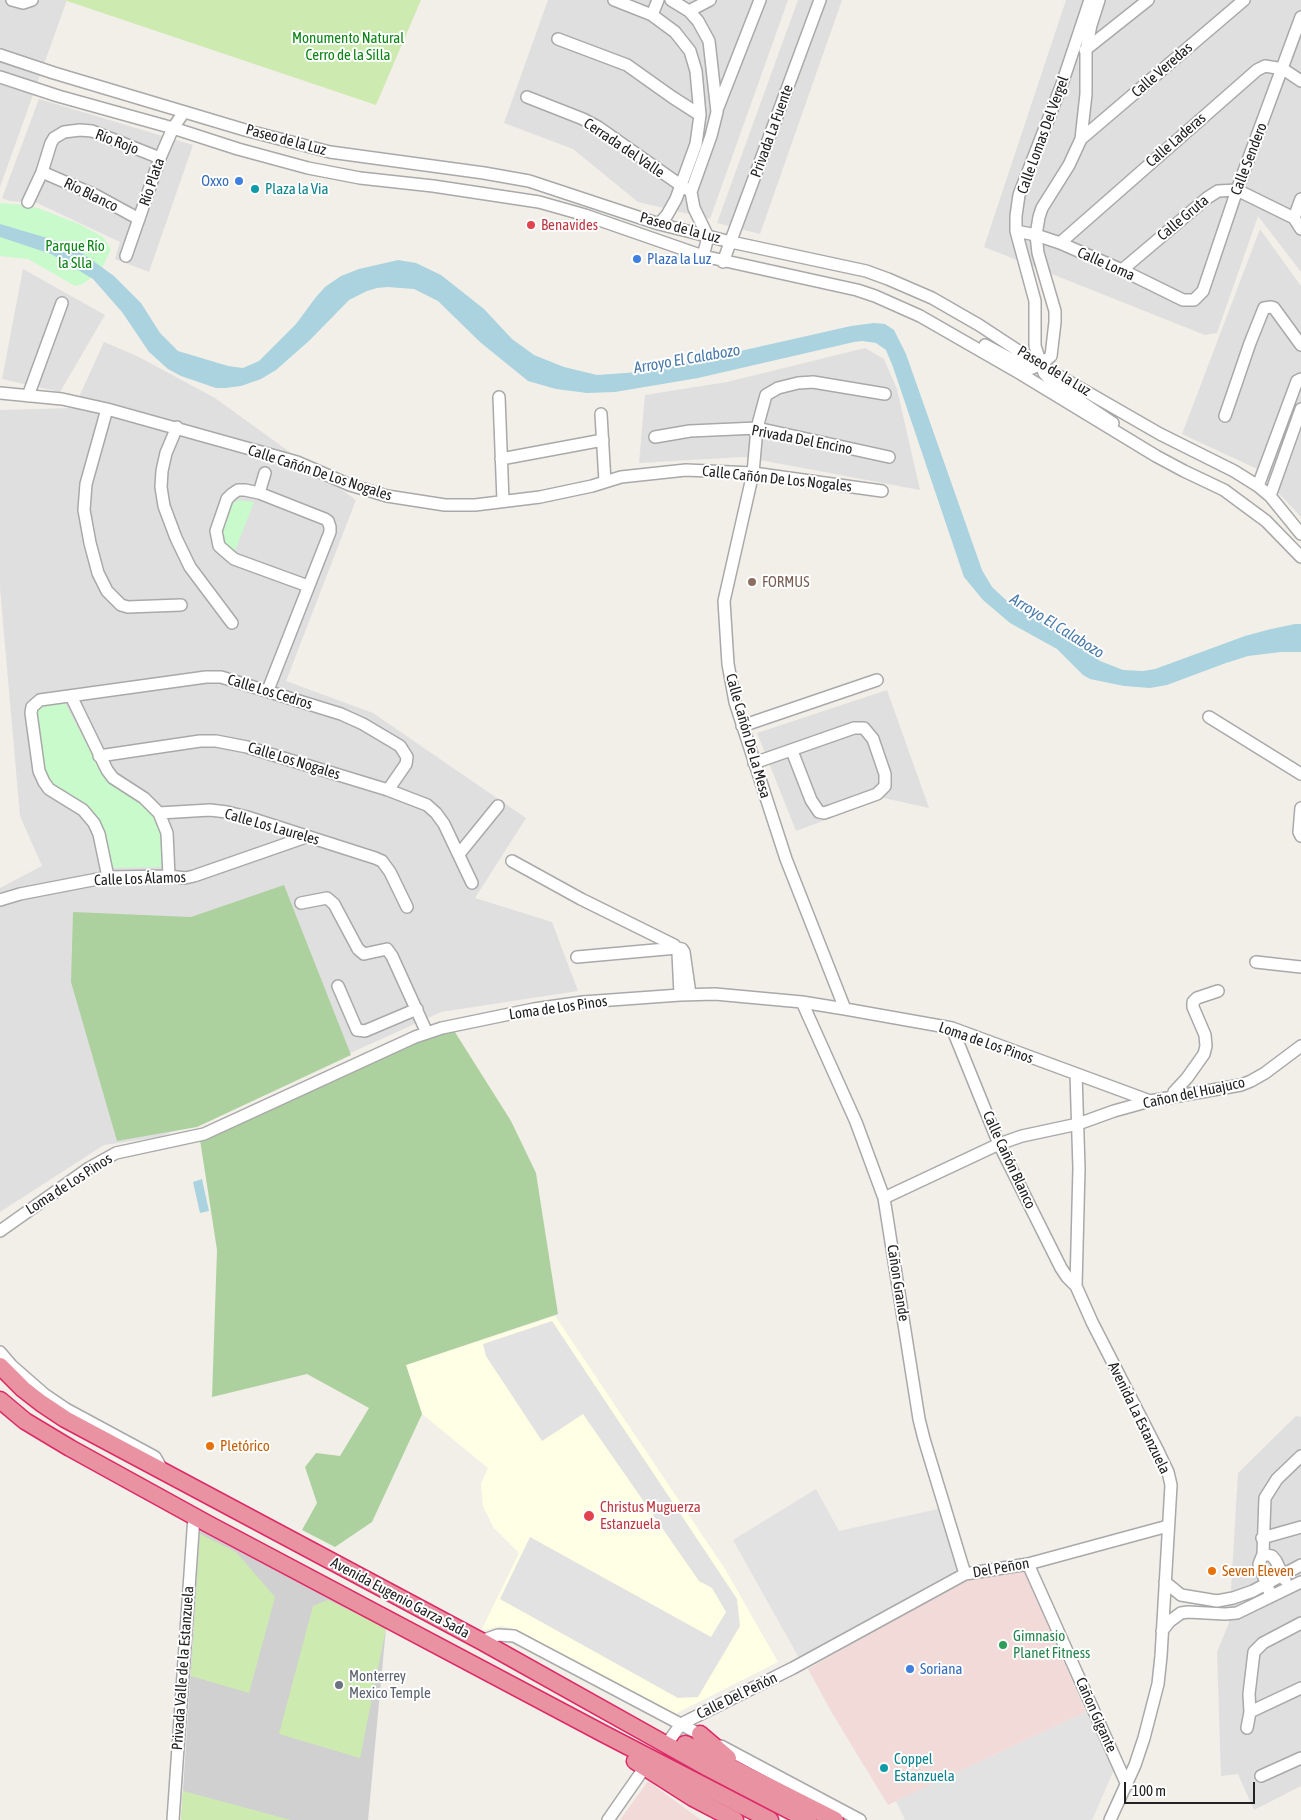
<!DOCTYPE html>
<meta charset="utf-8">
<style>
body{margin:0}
#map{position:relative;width:1301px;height:1820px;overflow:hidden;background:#f2efe9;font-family:"Asap Condensed",sans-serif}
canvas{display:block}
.scale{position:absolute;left:1124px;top:1782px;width:131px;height:22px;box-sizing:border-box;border:2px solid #222;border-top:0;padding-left:6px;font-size:15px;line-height:18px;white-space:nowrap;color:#222;-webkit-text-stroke:4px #fff;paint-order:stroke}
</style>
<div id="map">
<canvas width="1301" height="1820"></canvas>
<div class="scale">100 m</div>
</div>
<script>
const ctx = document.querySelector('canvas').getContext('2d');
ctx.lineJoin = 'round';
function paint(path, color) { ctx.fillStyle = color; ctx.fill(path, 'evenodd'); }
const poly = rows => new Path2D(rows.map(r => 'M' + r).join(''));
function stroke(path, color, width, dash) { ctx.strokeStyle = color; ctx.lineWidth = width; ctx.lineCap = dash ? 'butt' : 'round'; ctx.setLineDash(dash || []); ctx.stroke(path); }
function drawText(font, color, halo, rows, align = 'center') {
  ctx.font = font + ' "Asap Condensed",sans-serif'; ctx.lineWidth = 4; ctx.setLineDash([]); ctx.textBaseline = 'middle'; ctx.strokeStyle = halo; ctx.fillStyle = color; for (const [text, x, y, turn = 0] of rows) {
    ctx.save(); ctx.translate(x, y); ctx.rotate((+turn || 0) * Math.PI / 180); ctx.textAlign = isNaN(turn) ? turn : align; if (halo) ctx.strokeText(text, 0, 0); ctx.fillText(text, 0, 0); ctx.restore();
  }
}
paint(poly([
 [0,0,67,0,0,187],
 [548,0,788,0,710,219,638,202,573,149,504,123],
 [798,0,842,0,760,234,717,223],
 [1066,0,1301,0,1301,272,1258,216,1217,333,1205,335,984,247],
 [39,99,193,145,149,272,115,259,120,242,37,203,10,201,2,198],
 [1260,229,1301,286,1301,517,1255,468,1182,434],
 [23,269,105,315,60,392,2,379],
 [104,342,137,356,215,398,356,500,286,681,373,713,526,818,475,898,552,922,578,991,441,1012,355,1051,160,1137,104,1145,0,1212,0,888,42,866,20,816,0,588,0,410,74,408],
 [865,348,884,359,897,389,920,490,744,457,639,463,645,395,727,382],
 [887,690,929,808,884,798,796,831,757,733],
 [1296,1416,1301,1417,1301,1786,1254,1810,1238,1774,1221,1776,1217,1652,1229,1623,1238,1473]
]), '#e0dfdf');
paint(poly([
 [1023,1568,1086,1712,888,1805,832,1713,808,1669,961,1580],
 [648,1781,701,1820,620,1820]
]), '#f2dad9');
paint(poly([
 [555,1316,725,1569,778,1662,675,1714,515,1629,501,1626,481,1631,519,1553,493,1527,483,1506,481,1484,488,1468,422,1414,406,1365]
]), '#ffffe5');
paint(poly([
 [200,1529,386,1628,368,1820,181,1820]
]), '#d0d0d0');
paint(poly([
 [64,0,421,0,376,105],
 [200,1534,236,1552,275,1597,249,1693,191,1676],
 [328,1600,386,1628,360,1758,279,1734,313,1606],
 [183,1791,291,1820,181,1820]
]), '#cdebb0');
paint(poly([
 [284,885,351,1055,197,1127,117,1141,71,982,73,912,191,917],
 [453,1029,511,1121,536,1173,558,1314,406,1365,422,1414,372,1522,335,1547,302,1530,317,1503,305,1467,316,1453,340,1456,369,1408,307,1374,212,1397,217,1250,200,1140,393,1052]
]), '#add19e');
paint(poly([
 [0,203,24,205,38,208,79,224,103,237,111,249,101,270,83,284,75,286,28,259,0,256],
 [238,500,254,502,235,551,224,545,219,533,229,507],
 [64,701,104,777,147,805,159,822,164,844,161,867,110,868,103,833,91,810,49,784,43,770,36,707]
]), '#c8facc');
paint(poly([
 [552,1321,737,1599,740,1626,698,1697,678,1698,500,1599,530,1537,711,1637,726,1612,712,1588,699,1581,583,1414,542,1441,486,1356,483,1344],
 [816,1489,839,1531,938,1509,957,1570,799,1658,733,1540],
 [1086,1712,1114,1770,1092,1820,905,1820,896,1801]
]), '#e2e2e2');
paint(poly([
 [0,224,54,240,82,253,114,276,141,303,160,333,178,351,228,366,243,368,259,361,296,324,316,297,325,287,341,276,359,269,398,260,416,263,441,275,484,309,512,339,534,355,564,367,597,375,639,372,727,354,851,326,874,323,885,324,894,330,906,354,982,570,992,587,1006,600,1064,631,1100,661,1123,670,1143,671,1155,669,1245,636,1271,629,1295,624,1301,624,1301,652,1281,652,1248,656,1226,663,1167,685,1150,688,1124,686,1090,679,1083,675,1057,649,1010,623,983,600,964,577,893,367,886,350,876,343,862,341,854,342,698,378,615,392,587,393,556,389,528,381,480,342,438,301,414,289,387,287,377,288,367,291,349,300,310,340,276,370,261,379,241,386,225,388,216,388,181,376,168,369,149,352,122,312,93,279,51,254,0,237],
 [202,1179,209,1211,200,1213,193,1182]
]), '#aad3df');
const minor = poly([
 [12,0,23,3,32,0],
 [614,0,652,15,675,32,690,51,696,71,700,115,696,144,676,199,667,215,659,224],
 [671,0,689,11,698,21,709,41,717,112,711,136,691,192,694,208,708,237,703,256],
 [1090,0,1062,84,1019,195,1016,216,1016,231,1035,301,1035,346,1044,373,1053,383,1113,423],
 [689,11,710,0],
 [652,15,658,0],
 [558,39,627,65,672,97,700,115],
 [1085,50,1148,0],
 [0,55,54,73,245,130,330,152,484,173,529,181,659,224,731,242,866,271,888,279,932,298,979,325,1040,365,1160,434,1234,471,1258,486,1270,496,1301,534],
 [0,77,58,96,173,128,238,149,308,168,360,178,433,186,539,202,585,215,703,256,857,290,875,296,920,316,1021,374,1156,456,1184,471,1224,490,1266,521,1301,557],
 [527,97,583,119,598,127,686,189],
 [717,110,760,0],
 [1081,139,1244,0],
 [42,172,95,195,139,219],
 [28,202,42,172,51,143,54,138,64,132,80,130,92,131,160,158],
 [1294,218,1301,199],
 [1016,231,1036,235,1060,243,1122,270,1183,300,1194,300,1203,291,1237,190,1301,17],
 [1060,243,1257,70,1265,66,1283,69,1301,81],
 [126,256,160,158,173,128,184,112],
 [723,262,820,0],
 [1122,270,1207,198,1218,191,1237,190,1294,218,1301,229],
 [985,345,1030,369,1040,365,1051,356,1055,322,1055,311,1038,253,1036,235,1039,217,1042,208,1069,165,1081,139,1086,94,1086,50,1091,25,1099,0],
 [0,393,62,399,107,409,297,462,350,485,387,496,445,505,475,505,540,497,592,486,621,477,686,470,753,473,882,491],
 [28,396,62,303],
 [499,397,503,501],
 [107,409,86,484,84,510,90,543,98,573,107,591,121,605,128,607,181,605],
 [601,414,605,482],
 [1225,416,1250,343,1264,308,1271,307,1274,308,1301,345],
 [177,427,166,453,162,471,161,487,164,506,176,538,190,567,232,623],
 [655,437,690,431,757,428,889,457],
 [501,459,603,440],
 [1258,486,1297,381,1301,379],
 [259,493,265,473],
 [1270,496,1301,409],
 [268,690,330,532,330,527,328,521,325,519,259,493,245,490,238,490,232,494,227,499,216,531,219,546,234,559,308,586],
 [71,696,107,770,113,778,144,798,159,813,167,833,169,876],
 [1209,717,1301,774],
 [742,726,877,680],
 [99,756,200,741,216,741,247,747,388,790,427,805,436,813,444,824,472,883],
 [754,763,854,728,864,728,873,739,885,774,885,786,877,794,830,811,824,813,819,812,811,800,792,751],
 [1301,808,1299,832,1301,836],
 [159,813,210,810,227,812,247,817,375,858,382,861,390,872,407,907],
 [459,854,498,806],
 [512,861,581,899,674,945,677,948,682,949,684,952,690,994],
 [108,877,99,834,94,823,83,810,49,789,44,782,39,771,31,713,32,707,40,700,206,677,221,677,341,714,363,724,400,746,407,757,406,764,388,790],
 [0,900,20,894,108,877,169,876,185,878,194,876,306,837],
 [301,903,327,898,334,904,358,949,364,954,387,949,392,956,427,1033],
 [678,953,680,995],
 [577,957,677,948],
 [1256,962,1301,967],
 [338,986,357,1030,365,1031,417,1009],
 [802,1002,856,1122,884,1198,919,1419,924,1439,965,1574],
 [845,1009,786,859,735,702,728,664,724,601,753,473,757,428,766,395,778,388,798,383,813,382,885,394],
 [952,1028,999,1144,1061,1268,1067,1277,1076,1286],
 [1076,1074,1079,1168,1076,1286,1092,1322,1158,1451,1168,1472,1171,1485,1161,1656,1158,1684,1144,1738,1135,1765,1110,1820],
 [1173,1097,1174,1092,1187,1078,1204,1054,1206,1046,1205,1035,1193,1007,1193,1002,1197,998,1218,991],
 [884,1198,999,1144,1022,1136,1078,1124,1114,1111,1150,1101,1241,1085,1251,1081,1265,1073,1301,1046],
 [0,1231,89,1168,116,1153,204,1134,415,1037,442,1028,534,1009,583,1002,680,995,715,994,802,1002,845,1009,952,1028,1150,1101],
 [0,1352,12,1366,44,1394,66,1409,155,1457,163,1471],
 [1262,1538,1301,1527],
 [1263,1554,1272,1556,1276,1561,1285,1580],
 [1028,1564,1127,1785],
 [1165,1582,1181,1595,1217,1601,1233,1598,1253,1591,1301,1565],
 [1271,1596,1259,1564,1263,1554,1265,1498,1277,1479,1301,1456],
 [1162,1631,1170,1621,1181,1613,1188,1612,1225,1614,1237,1613,1301,1582],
 [481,1641,498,1635,514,1636,705,1737],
 [1250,1712,1301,1688],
 [1247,1728,1250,1712,1249,1694,1254,1652,1263,1643,1301,1623],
 [671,1738,681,1724,793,1668,965,1574,1028,1564,1168,1526],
 [721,1746,860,1820],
 [1261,1776,1301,1758],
 [173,1820,194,1516],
 [608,1820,645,1767]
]);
const highway = poly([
 [0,1366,23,1389,41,1403,65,1419,481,1641,708,1768,808,1820],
 [0,1400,25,1421,70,1448,208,1524,604,1734,770,1820],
 [700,1734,728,1758],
 [685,1744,835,1820],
 [635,1761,693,1798,735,1820]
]);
stroke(minor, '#a9a9a9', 14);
stroke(highway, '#dc2a67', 19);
stroke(minor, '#fff', 11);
stroke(highway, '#e892a2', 16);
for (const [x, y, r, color] of [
 [239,181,5,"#3f7fe0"],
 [255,189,5,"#0f9aa8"],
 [531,225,5,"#e0444e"],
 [637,259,5,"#3f7fe0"],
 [752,582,5,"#8d6e63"],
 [210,1446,5,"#e8710a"],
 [589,1516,6,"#e0444e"],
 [1212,1571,5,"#e8710a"],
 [1003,1645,5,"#2e9e5b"],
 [910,1669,5,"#3f7fe0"],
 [339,1685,5,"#6b7280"],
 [884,1768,5,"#0f9aa8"]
]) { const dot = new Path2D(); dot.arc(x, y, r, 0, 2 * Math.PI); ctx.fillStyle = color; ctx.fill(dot); stroke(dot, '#fff', 2); }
drawText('15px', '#0c8416', '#fff', [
 ["Monumento Natural",348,38],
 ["Cerro de la Silla",348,55],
 ["Parque Río",75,246],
 ["la Slla",75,263]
]);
drawText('15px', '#222', '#fff', [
 ["Calle Veredas",1162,70,-41],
 ["Privada La Fuente",772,131,-70],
 ["Calle Lomas Del Vergel",1043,135,-70],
 ["Paseo de la Luz",286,140,15],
 ["Calle Laderas",1176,140,-41],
 ["Río Rojo",117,142,21],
 ["Cerrada del Valle",624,148,34],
 ["Calle Sendero",1249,159,-69],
 ["Río Plata",152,182,-71],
 ["Río Blanco",91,195,26],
 ["Calle Gruta",1183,218,-40],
 ["Paseo de la Luz",680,228,15],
 ["Calle Loma",1106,264,24],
 ["Paseo de la Luz",1054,371,31],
 ["Privada Del Encino",802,440,11],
 ["Calle Cañón De Los Nogales",320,473,18],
 ["Calle Cañón De Los Nogales",777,479,6],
 ["Calle Los Cedros",270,692,17],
 ["Calle Cañón De La Mesa",748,736,74],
 ["Calle Los Nogales",294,761,17],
 ["Calle Los Laureles",272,827,16],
 ["Calle Los Álamos",140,879,-2],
 ["Loma de Los Pinos",558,1008,-8],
 ["Loma de Los Pinos",986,1043,19],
 ["Cañon del Huajuco",1194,1093,-12],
 ["Calle Cañón Blanco",1009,1160,65],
 ["Loma de Los Pinos",69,1184,-33],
 ["Cañon Grande",898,1283,81],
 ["Avenida La Estanzuela",1139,1418,64],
 ["Del Peñon",1001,1568,-10],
 ["Avenida Eugenio Garza Sada",400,1598,28],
 ["Privada Valle de la Estanzuela",183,1668,-86],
 ["Calle Del Peñón",737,1696,-26],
 ["Cañon Gigante",1096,1715,66]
]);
drawText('15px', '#366cbe', '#fff', [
 ["Oxxo",229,181,"right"],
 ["Plaza la Luz",647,259],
 ["Soriana",920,1669]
], 'left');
drawText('15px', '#0d838f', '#fff', [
 ["Plaza la Via",265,189],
 ["Coppel",894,1759],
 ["Estanzuela",894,1776]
], 'left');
drawText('15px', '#be3a42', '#fff', [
 ["Benavides",541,225],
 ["Christus Muguerza",600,1507],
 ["Estanzuela",600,1524]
], 'left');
drawText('15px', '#785e54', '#fff', [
 ["FORMUS",762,582]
], 'left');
drawText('15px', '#c56008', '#fff', [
 ["Pletórico",220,1446],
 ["Seven Eleven",1222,1571]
], 'left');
drawText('15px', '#27864d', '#fff', [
 ["Gimnasio",1013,1636],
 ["Planet Fitness",1013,1653]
], 'left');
drawText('15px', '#5b616d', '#fff', [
 ["Monterrey",349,1676],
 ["Mexico Temple",349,1693]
], 'left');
drawText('italic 16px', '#4a7aab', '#fff', [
 ["Arroyo El Calabozo",687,359,-10],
 ["Arroyo El Calabozo",1057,626,32]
]);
</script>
